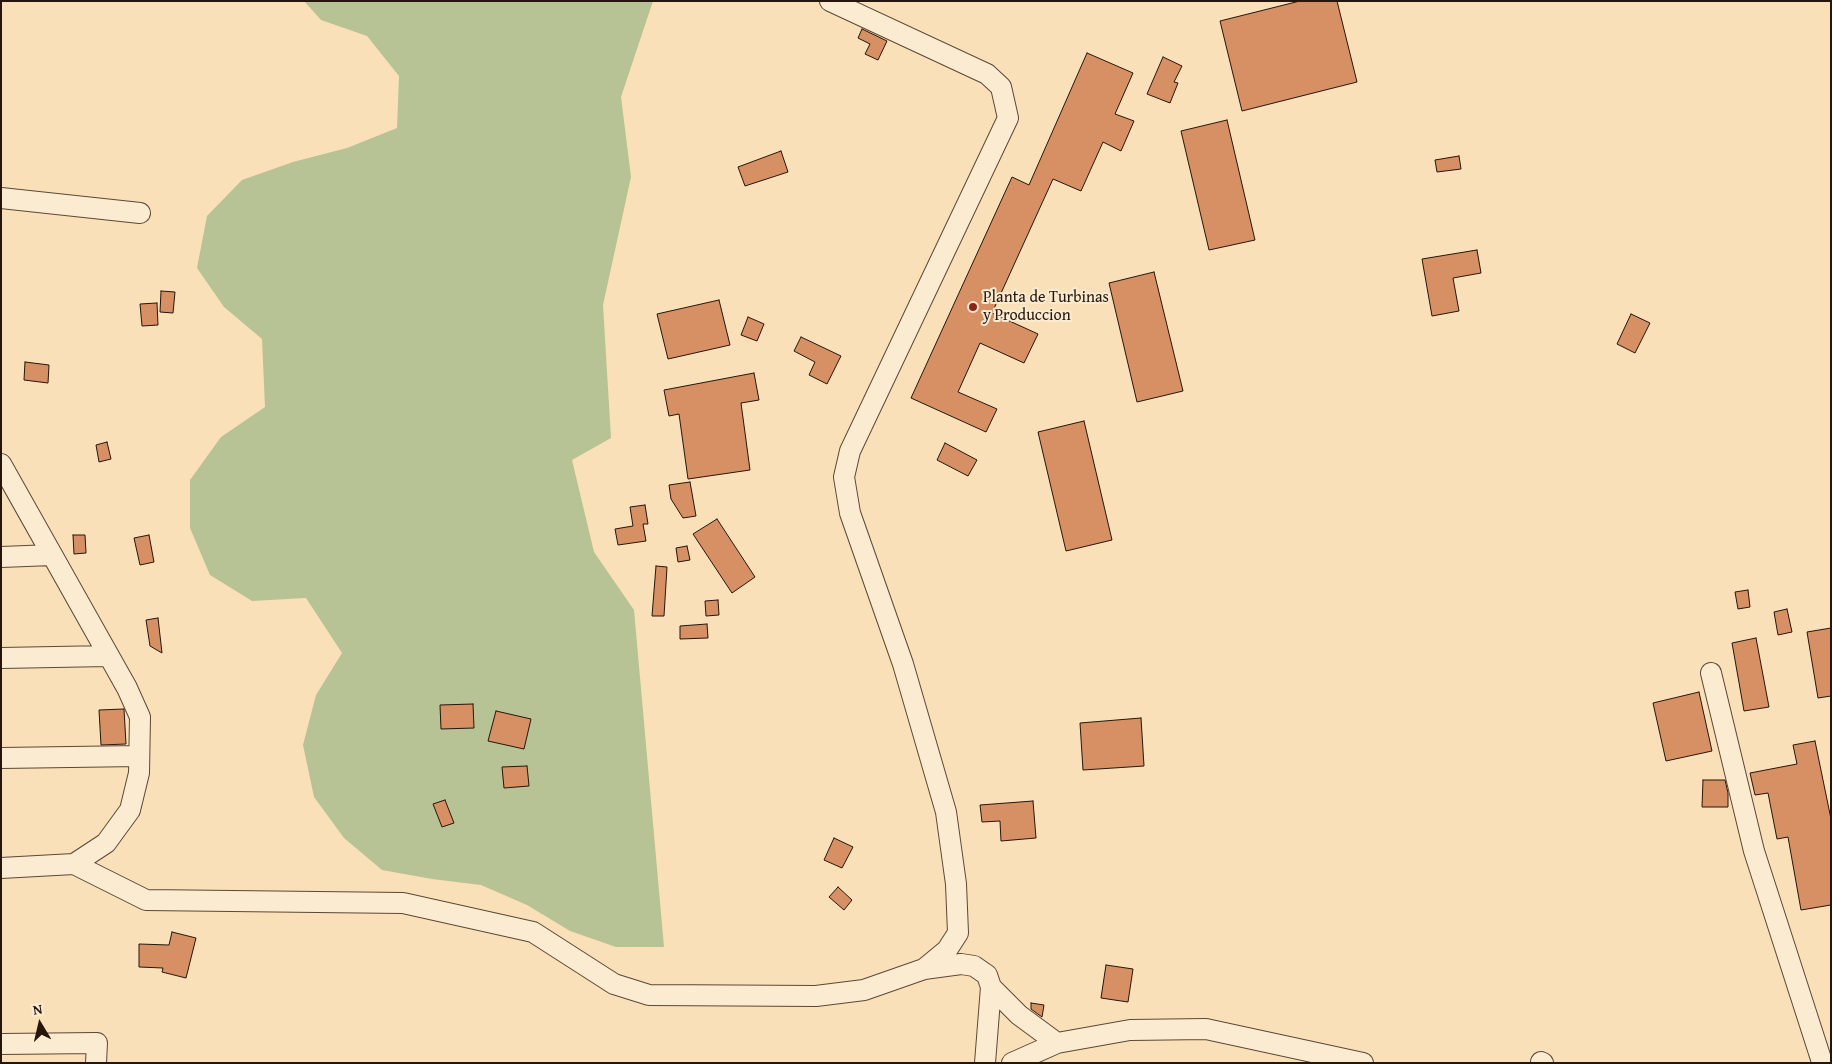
<!DOCTYPE html>
<style>
body{margin:0}
#map{position:relative;width:1832px;height:1064px;overflow:hidden;background:#f9e0b8;font-family:"Gentium Book Plus",serif}
canvas{display:block}
.frame{position:absolute;inset:0;border:2px solid #26150b;pointer-events:none}
.north{position:absolute;left:15px;top:999px;width:50px;height:50px;-webkit-text-stroke:4px #fbebd1;paint-order:stroke;rotate:351deg;font-size:14px;font-weight:700;line-height:20px;text-align:center;color:#26150b}
.north::after{content:'';display:block;margin:auto;width:18px;height:22px;background:#26150b;clip-path:polygon(50% 0,100% 100%,50% 72%,0 100%)}
</style>
<div id="map">
<canvas width="1832" height="1064"></canvas>
<div class="frame"></div>
<div class="north">N</div>
</div>
<script>
const ctx = document.querySelector('canvas').getContext('2d');
ctx.lineJoin = 'round';
function paint(path, color) { ctx.fillStyle = color; ctx.fill(path, 'evenodd'); }
const poly = rows => new Path2D(rows.map(r => 'M' + r).join(''));
function stroke(path, color, width, dash) { ctx.strokeStyle = color; ctx.lineWidth = width; ctx.lineCap = dash ? 'butt' : 'round'; ctx.setLineDash(dash || []); ctx.stroke(path); }
function drawText(font, color, halo, rows, align = 'center') {
  ctx.font = font + ' "Gentium Book Plus",serif'; ctx.lineWidth = 4; ctx.setLineDash([]); ctx.textBaseline = 'middle'; ctx.strokeStyle = halo; ctx.fillStyle = color; for (const [text, x, y, turn = 0] of rows) {
    ctx.save(); ctx.translate(x, y); ctx.rotate((+turn || 0) * Math.PI / 180); ctx.textAlign = isNaN(turn) ? turn : align; if (halo) ctx.strokeText(text, 0, 0); ctx.fillText(text, 0, 0); ctx.restore();
  }
}
paint(poly([
 [304,1,653,1,621,97,631,177,603,305,611,438,572,460,594,552,634,610,664,947,616,947,570,931,527,905,481,885,432,879,382,870,344,838,314,797,303,745,316,695,342,653,306,598,252,601,210,575,190,528,190,480,221,437,265,407,262,339,224,307,197,268,207,216,242,180,293,162,347,148,397,128,399,76,367,36,321,20]
]), '#b7c394');
const building = poly([
 [1300,1,1337,1,1357,82,1242,111,1220,21,1300,1],
 [862,29,887,41,878,60,865,54,870,44,858,38,862,29],
 [1087,53,1133,73,1115,114,1134,121,1121,151,1103,142,1081,191,1053,179,992,313,1038,334,1024,363,980,343,958,392,997,409,986,432,911,398,1012,177,1029,185,1087,53],
 [1163,57,1182,66,1174,82,1178,83,1170,103,1147,94,1163,57],
 [1227,120,1255,240,1209,250,1181,131,1227,120],
 [781,151,788,172,745,186,738,167,781,151],
 [1459,156,1461,169,1437,172,1435,160,1459,156],
 [1477,250,1481,273,1453,278,1459,311,1432,316,1422,259,1477,250],
 [1154,272,1183,391,1137,402,1109,283,1154,272],
 [161,291,175,292,173,313,160,312,161,291],
 [719,300,730,345,668,359,657,314,719,300],
 [157,303,158,325,142,326,140,304,157,303],
 [1631,314,1650,323,1635,353,1617,344,1631,314],
 [748,317,764,324,757,341,741,335,748,317],
 [801,337,841,356,827,384,809,375,815,362,794,351,801,337],
 [25,362,49,365,48,383,24,380,25,362],
 [754,373,759,400,741,403,750,470,688,479,679,414,669,416,664,390,754,373],
 [1084,421,1112,540,1066,551,1038,432,1084,421],
 [107,442,111,459,99,462,96,445,107,442],
 [945,443,977,460,968,476,937,460,945,443],
 [690,482,696,516,683,518,671,499,669,485,690,482],
 [645,505,648,524,643,524,646,541,618,545,615,529,633,526,630,507,645,505],
 [717,519,755,577,732,593,693,534,717,519],
 [73,535,85,535,86,553,74,554,73,535],
 [149,535,154,562,140,565,134,538,149,535],
 [687,546,690,560,678,562,676,548,687,546],
 [656,566,667,567,664,616,652,616,656,566],
 [1748,590,1750,607,1738,609,1735,592,1748,590],
 [718,600,719,615,706,616,705,601,718,600],
 [1787,609,1792,632,1778,635,1774,612,1787,609],
 [158,618,162,653,150,646,146,620,158,618],
 [707,624,708,638,680,639,680,626,707,624],
 [1831,628,1831,696,1818,698,1807,632,1831,628],
 [1756,638,1769,707,1744,711,1732,643,1756,638],
 [1699,692,1712,751,1666,761,1653,703,1699,692],
 [473,704,474,728,441,729,440,705,473,704],
 [124,709,126,744,101,745,99,710,124,709],
 [496,711,531,719,524,749,488,741,496,711],
 [1141,718,1144,766,1083,770,1080,723,1141,718],
 [1815,741,1831,819,1831,905,1801,910,1788,837,1777,839,1768,793,1755,795,1750,773,1797,764,1793,745,1815,741],
 [527,766,529,786,504,788,502,767,527,766],
 [1703,780,1725,780,1728,793,1728,807,1702,807,1703,780],
 [445,800,454,823,442,827,433,804,445,800],
 [1033,801,1036,838,1001,841,1000,821,982,822,980,805,1033,801],
 [834,838,853,847,842,868,824,860,834,838],
 [838,887,852,900,844,910,829,897,838,887],
 [172,932,196,938,186,978,162,972,163,968,139,967,139,944,169,945,172,932],
 [1106,965,1133,969,1128,1002,1101,998,1106,965],
 [1031,1003,1044,1005,1042,1017,1031,1009,1031,1003]
]);
paint(building, '#d69064');
stroke(building, '#26150b', 1);
const minor = poly([
 [830,1,987,74,1001,87,1008,118,850,451,844,477,850,513,903,664,946,812,956,884,958,933,947,950,924,969],
 [1,198,140,213],
 [1,464,127,688,140,717,139,773,130,810,106,843,74,864],
 [1,557,52,555],
 [1,658,108,656],
 [1711,673,1754,851,1822,1062],
 [1,758,139,756],
 [1,868,74,864,146,900,403,903,533,932,614,984,649,995,816,996,864,990,924,969,961,964,974,966,987,975,991,987,1019,1015,1057,1043,1130,1030,1206,1029,1363,1063],
 [1,1044,97,1043,96,1063],
 [1541,1062,1543,1063],
 [985,1063,991,987],
 [1012,1063,1057,1043]
]);
stroke(minor, '#5b4836', 22);
stroke(minor, '#fbebd1', 20);
for (const [x, y, r, color] of [
 [973,307,5,"#8f2418"]
]) { const dot = new Path2D(); dot.arc(x, y, r, 0, 2 * Math.PI); ctx.fillStyle = color; ctx.fill(dot); stroke(dot, '#fbebd1', 2); }
drawText('16px', '#26150b', '#fbebd1', [
 ["Planta de Turbinas",983,298],
 ["y Produccion",983,316]
], 'left');
</script>
